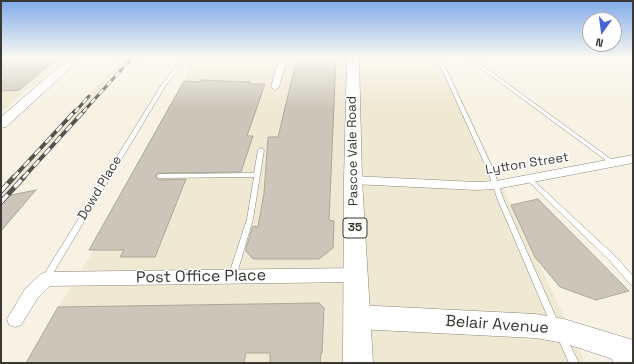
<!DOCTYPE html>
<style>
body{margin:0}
#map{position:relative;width:634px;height:364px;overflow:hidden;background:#f7f2e4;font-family:"Space Grotesk",sans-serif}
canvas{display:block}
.frame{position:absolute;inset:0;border:2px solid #3a3833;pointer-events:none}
.north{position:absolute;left:582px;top:12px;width:40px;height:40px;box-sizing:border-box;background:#fff;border:1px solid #b0afad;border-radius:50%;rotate:194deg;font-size:11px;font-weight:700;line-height:16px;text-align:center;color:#3a3833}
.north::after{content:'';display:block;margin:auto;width:14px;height:18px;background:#4963d7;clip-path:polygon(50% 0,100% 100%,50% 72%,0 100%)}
</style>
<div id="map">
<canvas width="634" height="364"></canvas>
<div class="frame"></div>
<div class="north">N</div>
</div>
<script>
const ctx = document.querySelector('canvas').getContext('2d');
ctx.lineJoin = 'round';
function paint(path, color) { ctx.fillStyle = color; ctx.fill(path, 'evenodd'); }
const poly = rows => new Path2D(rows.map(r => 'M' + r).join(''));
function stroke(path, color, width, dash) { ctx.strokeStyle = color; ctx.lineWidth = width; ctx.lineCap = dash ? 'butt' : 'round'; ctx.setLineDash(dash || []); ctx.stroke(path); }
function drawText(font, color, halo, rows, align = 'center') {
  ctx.font = font + ' "Space Grotesk",sans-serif'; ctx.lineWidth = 3; ctx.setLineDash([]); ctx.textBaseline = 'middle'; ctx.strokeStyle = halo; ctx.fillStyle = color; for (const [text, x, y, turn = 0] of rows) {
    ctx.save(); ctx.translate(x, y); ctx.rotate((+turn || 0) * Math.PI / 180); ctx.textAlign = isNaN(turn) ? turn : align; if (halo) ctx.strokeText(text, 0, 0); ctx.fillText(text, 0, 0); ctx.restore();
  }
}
paint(poly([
 [1,58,65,58,1,112],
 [116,58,141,58,140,60,132,60,1,206,1,187,122,60,114,60],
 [194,58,442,58,586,363,26,363,58,307,96,247,184,81]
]), '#efe8d2');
const building = poly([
 [7,58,58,58,19,90,1,91,1,61,7,58],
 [297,58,336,58,329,220,334,221,333,248,319,259,253,259,246,251,246,248,253,226,258,227,264,193,268,137,278,137,297,58],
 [201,80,251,82,249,84,265,84,247,136,253,136,241,172,158,173,155,176,159,180,186,179,155,257,120,257,124,250,89,250,184,81,200,82,201,80],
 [36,190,1,231,1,197,36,190],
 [538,199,629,291,596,300,560,287,535,257,511,205,538,199],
 [319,303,324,308,322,353,321,353,320,363,270,363,270,353,246,353,244,363,26,363,58,307,319,303]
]);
paint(building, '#cbc6b9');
stroke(building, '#aca79a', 1);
const lane = poly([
 [184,58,188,58,166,85,49,280,46,281,43,280,42,278,43,276,162,84,184,58],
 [437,58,441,58,494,171,503,198,559,324,558,327,555,328,552,327,497,198,488,171,437,58],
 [467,58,472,58,615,162,616,163,615,164,611,164,467,58],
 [261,148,264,150,253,219,236,277,235,279,232,280,229,279,228,277,247,219,254,177,159,178,156,176,159,174,254,173,258,150,261,148],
 [529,177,531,178,616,257,633,276,633,286,630,284,610,261,527,180,526,179,529,177],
 [561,332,564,333,579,363,569,363,557,336,558,333,561,332],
 [614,349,617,351,624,363,614,363,609,354,611,351,614,349]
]);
const street = poly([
 [279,58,287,58,279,87,275,90,271,87,279,58],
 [633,155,633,163,496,189,476,190,353,184,349,183,347,180,349,177,353,176,476,182,496,181,633,155],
 [356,268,361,270,364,275,361,280,356,282,50,286,37,299,21,325,15,327,9,325,7,319,25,289,41,274,46,272,356,268]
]);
const secondary = poly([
 [69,58,81,58,6,127,1,128,1,117,69,58],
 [357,305,535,314,564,319,633,340,633,363,624,363,564,343,535,338,357,329,349,325,345,317,349,309,357,305]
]);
const primary = poly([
 [347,58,359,58,362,180,373,363,343,363,344,180,347,58]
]);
stroke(lane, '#8a8679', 1);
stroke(street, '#8a8679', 1);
stroke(secondary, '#8a8679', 1);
stroke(primary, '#8a8679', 1);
paint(lane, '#fff');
paint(street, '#fff');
paint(secondary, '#fff');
paint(primary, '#fff');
const railFar2 = poly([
 [75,112,89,96],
 [83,112,132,58]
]);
const railFar1 = poly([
 [13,178,75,111],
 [23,178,84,111]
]);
const rail = poly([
 [1,191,14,177],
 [1,202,24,177]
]);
stroke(railFar2, '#55524c', 3);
stroke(railFar1, '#55524c', 4);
stroke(rail, '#55524c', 5);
stroke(railFar2, '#fff', 2, [6]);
stroke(railFar1, '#fff', 2.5, [8]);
stroke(rail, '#fff', 3.5, [10]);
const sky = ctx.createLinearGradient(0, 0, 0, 109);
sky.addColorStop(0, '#7faae9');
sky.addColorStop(0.53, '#fbf9f3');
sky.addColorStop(1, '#fbf9f300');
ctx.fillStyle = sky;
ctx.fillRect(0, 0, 634, 109);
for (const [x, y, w] of [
 [355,228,24]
]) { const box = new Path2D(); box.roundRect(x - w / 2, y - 10, w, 20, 3); ctx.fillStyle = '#fff'; ctx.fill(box); stroke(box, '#3a3833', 1); }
drawText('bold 12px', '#3a3833', null, [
 ["35",355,228]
]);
drawText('13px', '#3a3833', '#fff', [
 ["Pascoe Vale Road",353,151,-91],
 ["Lytton Street",527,164,-9],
 ["Dowd Place",100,188,-59]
]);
drawText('16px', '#3a3833', '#fff', [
 ["Post Office Place",201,277,-1],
 ["Belair Avenue",497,325,4]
]);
</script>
